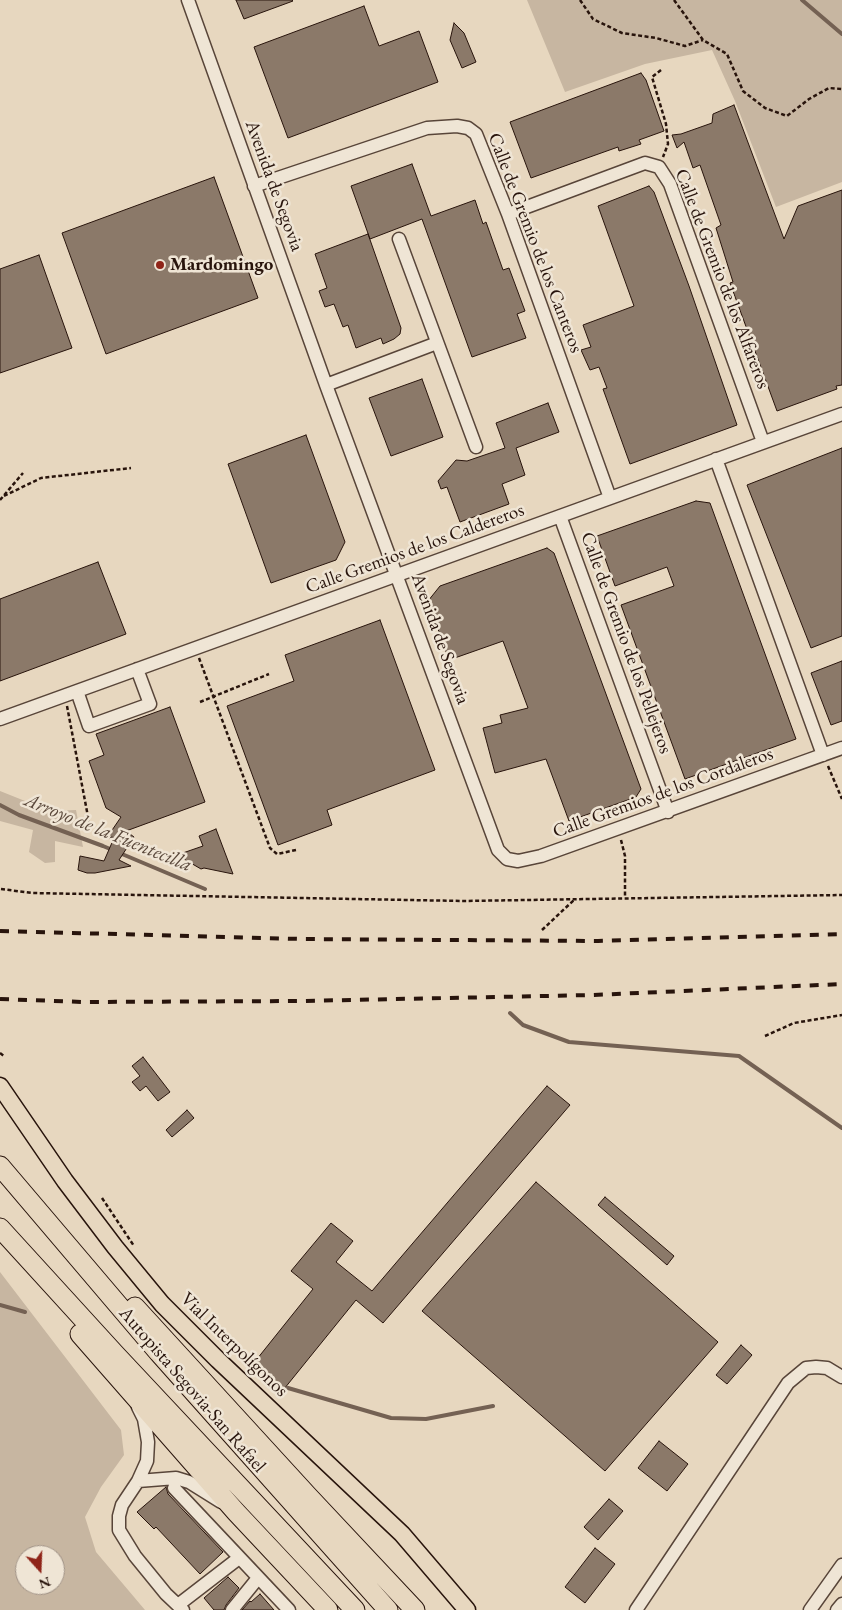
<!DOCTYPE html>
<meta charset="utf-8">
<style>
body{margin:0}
#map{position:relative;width:842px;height:1610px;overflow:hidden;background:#e7d7bf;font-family:"EB Garamond",serif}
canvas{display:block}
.north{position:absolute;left:15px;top:1545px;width:50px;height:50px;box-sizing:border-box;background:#efe5d5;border:1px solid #9f9185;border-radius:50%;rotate:160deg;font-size:14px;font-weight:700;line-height:20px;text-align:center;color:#28140c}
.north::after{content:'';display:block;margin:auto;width:18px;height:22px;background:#8f2418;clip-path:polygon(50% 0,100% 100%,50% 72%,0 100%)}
</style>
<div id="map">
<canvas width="842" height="1610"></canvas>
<div class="north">N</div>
</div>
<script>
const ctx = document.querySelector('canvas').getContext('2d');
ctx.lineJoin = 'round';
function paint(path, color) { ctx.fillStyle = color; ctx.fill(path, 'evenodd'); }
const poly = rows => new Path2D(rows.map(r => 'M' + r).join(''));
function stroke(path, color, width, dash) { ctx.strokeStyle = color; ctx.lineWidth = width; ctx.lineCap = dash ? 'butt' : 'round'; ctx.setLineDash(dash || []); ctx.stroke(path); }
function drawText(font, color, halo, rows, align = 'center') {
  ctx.font = font + ' "EB Garamond",serif'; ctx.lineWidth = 5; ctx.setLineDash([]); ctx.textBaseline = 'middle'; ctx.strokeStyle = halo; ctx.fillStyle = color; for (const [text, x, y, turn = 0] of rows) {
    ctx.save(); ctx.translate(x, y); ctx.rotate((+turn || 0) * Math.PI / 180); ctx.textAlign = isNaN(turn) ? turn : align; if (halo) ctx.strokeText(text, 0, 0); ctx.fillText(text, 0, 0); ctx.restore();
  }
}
paint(poly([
 [527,0,842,0,842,182,776,207,735,101,712,50,645,64,565,92],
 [0,791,50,811,76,810,83,847,55,841,55,862,45,863,29,852,33,830,0,821],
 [0,1272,121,1430,124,1455,101,1487,85,1517,96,1552,145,1610,0,1610],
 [25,1555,55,1555,55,1585,25,1585]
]), '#c7b6a1');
stroke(poly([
 [802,0,842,34],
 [0,805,19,815,103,846,205,889],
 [510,1013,523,1025,569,1042,739,1056,842,1128],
 [0,1305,25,1312],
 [288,1388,391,1418,426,1419,493,1406]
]), '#746153', 4);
const building = poly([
 [236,0,292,0,293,1,244,19,236,0],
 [364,6,379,46,419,31,438,82,288,138,254,47,364,6],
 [454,23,464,33,476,62,462,68,450,40,454,23],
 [641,73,646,80,664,131,639,140,641,144,619,151,618,147,531,178,510,122,641,73],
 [734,105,784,239,798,206,842,190,842,385,836,386,837,389,777,411,730,283,733,282,716,228,721,225,700,165,693,168,684,142,677,148,672,135,681,134,712,123,713,114,734,105],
 [412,164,431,216,475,200,483,224,486,222,503,270,509,268,525,311,517,314,526,338,472,357,422,219,370,239,351,186,412,164],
 [214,177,258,298,106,354,62,233,214,177],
 [649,186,654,192,689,286,737,425,630,464,603,389,607,388,599,367,590,370,581,350,591,347,583,325,634,306,598,206,649,186],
 [368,234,401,328,400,334,394,339,383,344,381,338,356,348,348,325,343,327,334,304,325,307,319,291,327,288,315,254,368,234],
 [39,255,72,348,0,373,0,269,39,255],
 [422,379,443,437,391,456,369,398,422,379],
 [548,403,559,432,516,448,525,475,502,484,509,504,460,522,447,487,441,489,438,481,456,460,467,461,505,448,496,423,548,403],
 [306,435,345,542,336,560,271,583,228,464,306,435],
 [842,448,842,636,811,648,747,485,842,448],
 [696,501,710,503,796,739,685,779,621,605,674,586,667,567,615,586,597,536,696,501],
 [547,548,554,553,641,789,636,797,569,821,546,759,495,773,483,728,502,723,500,715,528,708,503,641,449,660,428,601,440,586,547,548],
 [98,562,126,634,0,681,0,599,98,562],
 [380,620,435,770,327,810,332,825,278,845,227,706,294,681,285,655,380,620],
 [842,661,842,721,831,725,811,673,842,661],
 [170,707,205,802,126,831,134,837,119,860,131,866,95,873,87,873,78,870,80,856,104,861,114,838,112,837,106,839,121,817,106,808,89,761,104,755,96,734,170,707],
 [216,829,233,874,204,868,201,869,177,855,203,846,199,836,216,829],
 [143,1057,170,1092,158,1101,146,1086,140,1091,132,1082,140,1076,132,1066,143,1057],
 [547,1086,570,1105,383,1323,356,1300,280,1394,249,1369,313,1289,291,1271,331,1223,353,1241,336,1262,372,1291,547,1086],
 [187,1110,194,1118,172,1137,166,1130,187,1110],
 [536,1182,718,1342,605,1471,422,1311,536,1182],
 [605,1197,674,1256,667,1265,598,1205,605,1197],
 [741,1345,752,1355,727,1384,716,1375,741,1345],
 [659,1441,688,1464,667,1491,638,1468,659,1441],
 [166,1487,168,1494,223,1552,200,1574,156,1527,154,1529,137,1512,166,1487],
 [609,1499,623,1511,598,1540,584,1527,609,1499],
 [595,1548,615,1564,585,1603,565,1587,595,1548],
 [228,1577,239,1588,226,1605,224,1610,214,1610,204,1598,228,1577],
 [260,1594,274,1610,242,1610,250,1601,251,1602,260,1594]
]);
paint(building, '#8b7969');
stroke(building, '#28140c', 1);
const minor = poly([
 [188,0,326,385,498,850,507,859,518,861,541,856,842,748],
 [254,186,427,128,457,126,468,128,476,134,508,214,610,498],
 [508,214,645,163,659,167,670,184,763,442],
 [399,239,476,447],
 [326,385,437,343],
 [716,459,823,755],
 [560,516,668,812],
 [77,691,89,726,150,704,137,669],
 [0,719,842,414],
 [138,1407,144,1419,148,1442,147,1461,138,1481,122,1505,119,1516,119,1530,135,1556,166,1594,183,1610],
 [138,1481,176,1478,189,1482,221,1502],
 [174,1488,289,1610],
 [178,1605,239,1558],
 [232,1610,258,1578],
 [636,1610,788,1383,806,1368,816,1367,827,1368,842,1377],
 [810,1610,842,1565],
 [837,1610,842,1604]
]);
const major = poly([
 [0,1086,65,1181,115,1247,162,1304,218,1360,402,1534,467,1610]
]);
const highway = poly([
 [0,1166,159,1353,388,1610],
 [0,1228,115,1354,355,1610],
 [135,1307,308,1496,415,1610],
 [80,1334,236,1512,328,1610]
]);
stroke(minor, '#584539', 15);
stroke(major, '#28140c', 19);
stroke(highway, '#28140c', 21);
stroke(poly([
 [580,0,593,19,622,33,656,38,685,46,703,40],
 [674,0,703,40,727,54,743,91,765,108,787,116,809,99,829,88,842,89],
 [661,70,652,77,666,124,668,144,663,157],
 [4,496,41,478,131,468],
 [0,500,23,473],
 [199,658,270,848,277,854,296,850],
 [200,702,269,674],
 [67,706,89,822],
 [828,766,842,799],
 [621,840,625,856,625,898],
 [1,889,32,893,463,901,842,895],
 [542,930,575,899],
 [765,1036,794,1023,842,1015],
 [0,1053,4,1056],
 [102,1198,134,1246]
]), '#28140c', 2.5, [4, 2.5]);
stroke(minor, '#efe5d5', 12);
stroke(major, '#e7d7bf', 16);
stroke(highway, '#e7d7bf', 19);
stroke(poly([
 [0,931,302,939,598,941,842,934],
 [0,999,84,1002,301,1001,593,995,842,984]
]), '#28140c', 4, [9, 9]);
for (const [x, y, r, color] of [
 [160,265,5,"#8f2418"]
]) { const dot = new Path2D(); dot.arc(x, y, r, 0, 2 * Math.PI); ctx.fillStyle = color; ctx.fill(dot); stroke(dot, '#efe5d5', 2); }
drawText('19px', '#28140c', '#efe5d5', [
 ["Avenida de Segovia",274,186,70],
 ["Calle de Gremio de los Canteros",535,243,69],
 ["Calle de Gremio de los Alfareros",722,279,69],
 ["Calle Gremios de los Caldereros",415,549,-20],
 ["Avenida de Segovia",440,639,70],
 ["Calle de Gremio de los Pellejeros",626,643,70],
 ["Calle Gremios de los Cordaleros",663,793,-20],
 ["Vial Interpolígonos",234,1345,44],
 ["Autopista Segovia-San Rafael",192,1390,49]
]);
drawText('bold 19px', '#28140c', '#efe5d5', [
 ["Mardomingo",170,265]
], 'left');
drawText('italic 20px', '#5a483b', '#efe5d5', [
 ["Arroyo de la Fuentecilla",108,833,22]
]);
</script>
